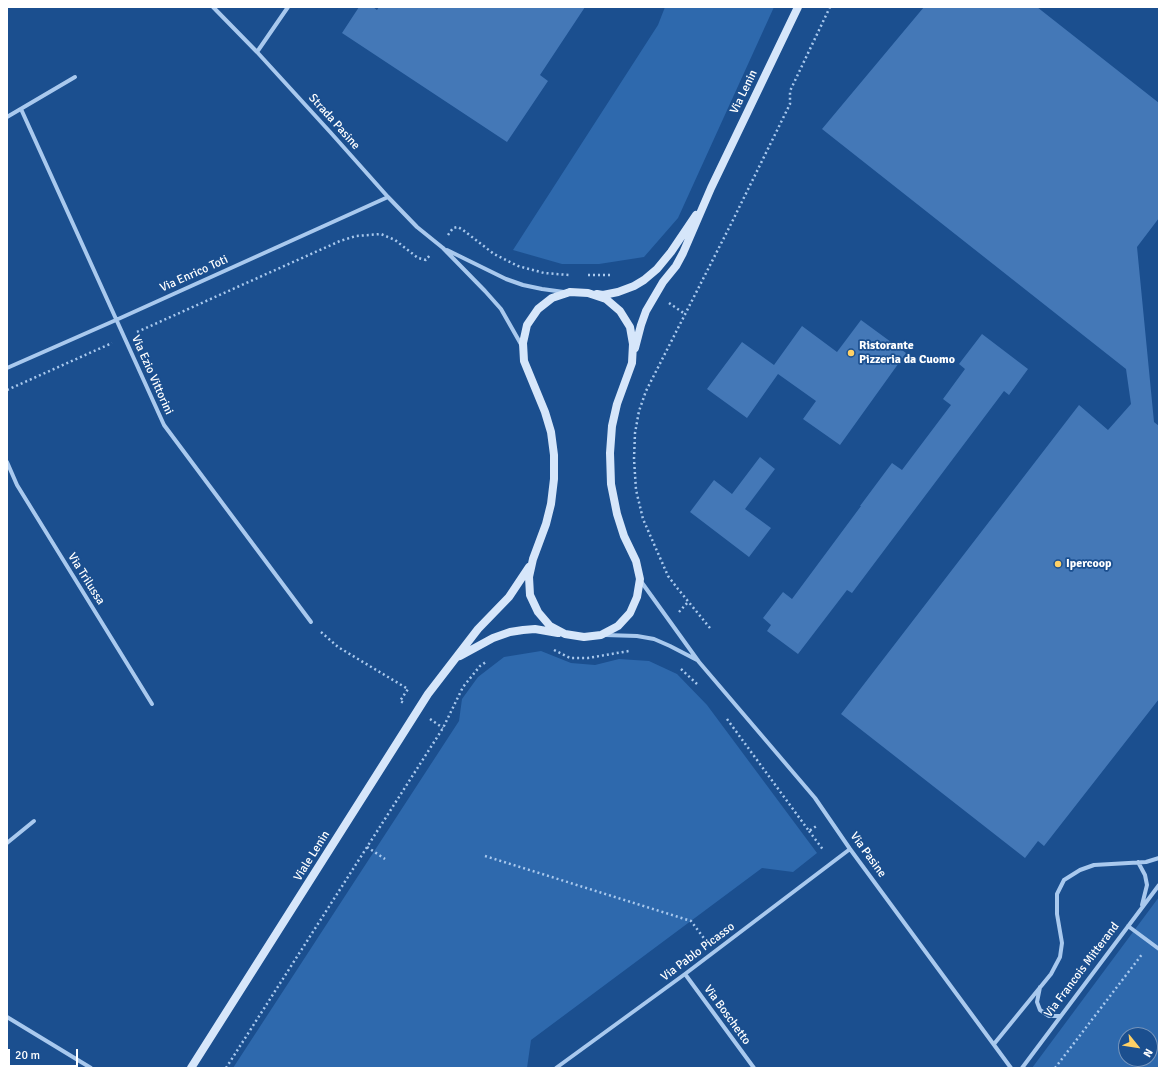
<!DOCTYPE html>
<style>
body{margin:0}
#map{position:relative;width:1166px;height:1075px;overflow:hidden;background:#1b4f8f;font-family:Signika,sans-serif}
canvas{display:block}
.frame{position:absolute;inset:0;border:8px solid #fff;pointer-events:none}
.north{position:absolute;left:1118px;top:1027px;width:40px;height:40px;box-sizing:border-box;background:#1b4f8f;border:1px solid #7695bc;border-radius:50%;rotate:120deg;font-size:11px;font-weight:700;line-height:16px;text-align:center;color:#fff}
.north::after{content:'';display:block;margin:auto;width:14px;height:18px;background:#ffd166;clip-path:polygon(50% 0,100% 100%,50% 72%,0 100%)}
.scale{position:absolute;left:8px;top:1049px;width:70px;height:18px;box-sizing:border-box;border:2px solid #fff;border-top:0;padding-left:5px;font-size:12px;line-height:14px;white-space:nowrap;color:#fff;-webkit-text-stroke:3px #1b4f8f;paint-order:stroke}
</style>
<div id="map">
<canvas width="1166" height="1075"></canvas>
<div class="frame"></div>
<div class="north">N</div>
<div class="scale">20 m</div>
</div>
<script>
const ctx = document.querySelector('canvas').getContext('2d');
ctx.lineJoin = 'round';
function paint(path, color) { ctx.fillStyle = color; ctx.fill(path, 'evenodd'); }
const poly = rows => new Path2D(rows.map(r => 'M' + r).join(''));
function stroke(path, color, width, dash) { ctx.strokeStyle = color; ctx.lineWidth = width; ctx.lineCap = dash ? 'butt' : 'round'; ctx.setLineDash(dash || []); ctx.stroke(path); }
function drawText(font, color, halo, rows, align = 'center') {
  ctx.font = font + ' Signika,sans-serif'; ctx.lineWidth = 3.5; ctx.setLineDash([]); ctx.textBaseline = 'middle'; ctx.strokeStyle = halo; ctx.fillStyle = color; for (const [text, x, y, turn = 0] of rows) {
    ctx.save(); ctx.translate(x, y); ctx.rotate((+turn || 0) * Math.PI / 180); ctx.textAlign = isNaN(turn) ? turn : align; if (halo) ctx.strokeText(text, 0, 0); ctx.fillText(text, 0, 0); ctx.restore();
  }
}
paint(poly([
 [665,7,774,7,678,218,644,257,599,264,562,264,513,250,658,25],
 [541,651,571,663,595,665,619,659,649,661,677,674,707,705,817,853,793,872,762,868,531,1040,527,1068,233,1068,459,721,462,699,478,677,504,657],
 [1159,897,1159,1068,1032,1068],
 [1126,1035,1150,1035,1150,1059,1126,1059]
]), '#2e69ad');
paint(poly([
 [359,7,373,7,377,10,379,7,585,7,540,75,548,81,507,142,342,33],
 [924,7,1037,7,1159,103,1159,218,1137,247,1154,422,1159,426,1159,699,1044,846,1038,841,1025,858,841,714,1079,405,1108,430,1131,404,1126,369,822,129],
 [861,320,906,353,840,445,803,419,816,401,778,374,747,418,707,389,742,342,774,365,802,326,837,352],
 [982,334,1028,369,1009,395,1004,391,852,593,847,590,798,654,767,631,771,625,763,618,783,592,792,599,861,506,860,506,892,463,902,470,951,405,943,399,965,369,959,364],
 [760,457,775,469,745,509,771,528,749,557,690,512,714,480,732,494]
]), '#4478b7');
stroke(poly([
 [448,235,453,228,458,227,463,230,494,254,518,266,544,273,569,275],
 [588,275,613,275],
 [669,303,685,314],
 [137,332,340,241,356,236,381,234,395,240,418,258,426,260,430,255],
 [7,390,112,343],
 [679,612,688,602],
 [710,628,678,589,668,576,643,519,636,490,634,459,635,433,639,411,646,391,731,224,790,104,790,91,830,7],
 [321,632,338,647,408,689,400,701,404,703],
 [554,650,570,658,588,658,629,651],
 [681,669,697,684],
 [430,719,443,728],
 [727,719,809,831,818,825],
 [809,831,824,851],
 [367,847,385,859],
 [485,856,691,921,706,941],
 [226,1068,443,728,463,687,480,666,486,662],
 [1055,1068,1143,953]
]), '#a9c9ee', 2.5, [2, 3]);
stroke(poly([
 [213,7,257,52,331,133,388,197,417,227,443,248,485,291,501,309,522,346],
 [257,52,288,7],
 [21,109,164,425,311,622],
 [7,117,75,77],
 [447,250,506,279,523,285,542,289,564,292],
 [7,368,116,320,388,197],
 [7,462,17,485,152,704],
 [640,580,699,662,815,798,850,849,1011,1068],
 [605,635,637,636,654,639,670,646,697,660],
 [7,843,34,821],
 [1138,862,1145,875,1147,885,1142,905],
 [1128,926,1159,949],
 [685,974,754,1068],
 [1040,987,1037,1002,1040,1010,1049,1016,1061,1016],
 [7,1017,91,1068],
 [994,1044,1051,974,1060,957,1062,943,1057,914,1057,894,1064,880,1080,870,1094,865,1146,862,1159,858],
 [556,1068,685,974,850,849],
 [1022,1068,1159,885]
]), '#a9c9ee', 4);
stroke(poly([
 [570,292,588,293,606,299,620,311,630,327,633,344,632,363,617,404,612,426,610,453,611,484,617,514,624,536,636,561,640,579,637,597,630,613,618,626,601,635,584,637,565,634,550,626,538,612,530,595,529,577,533,559,546,524,551,504,554,479,554,455,551,432,545,412,524,361,523,343,527,325,538,309,552,298,570,292],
 [597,294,603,295,618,292,634,286,644,280,657,269,671,252,696,215],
 [635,348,641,325,646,311,663,282,676,266,683,253,711,188,798,7],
 [460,656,493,638,510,632,523,630,535,629,558,633],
 [191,1068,428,694,478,629,509,597,529,567]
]), '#d6e6fa', 8);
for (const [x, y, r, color] of [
 [851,353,4,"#ffd166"],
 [1058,564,4,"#ffd166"]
]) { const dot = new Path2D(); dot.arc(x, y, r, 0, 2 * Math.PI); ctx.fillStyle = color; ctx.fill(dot); stroke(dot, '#1b4f8f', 1.5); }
drawText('12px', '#fff', '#1b4f8f', [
 ["Via Lenin",744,92,-64],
 ["Strada Pasine",334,122,48],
 ["Via Enrico Toti",194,274,-24],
 ["Via Ezio Vittorini",152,375,66],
 ["Via Trilussa",86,579,58],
 ["Via Pasine",868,855,54],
 ["Viale Lenin",312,856,-58],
 ["Via Pablo Picasso",698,952,-37],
 ["Via Francois Mitterand",1082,970,-53],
 ["Via Boschetto",727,1015,54]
]);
drawText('bold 12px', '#fff', '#1b4f8f', [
 ["Ristorante",859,346],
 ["Pizzeria da Cuomo",859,360],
 ["Ipercoop",1066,564]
], 'left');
</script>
